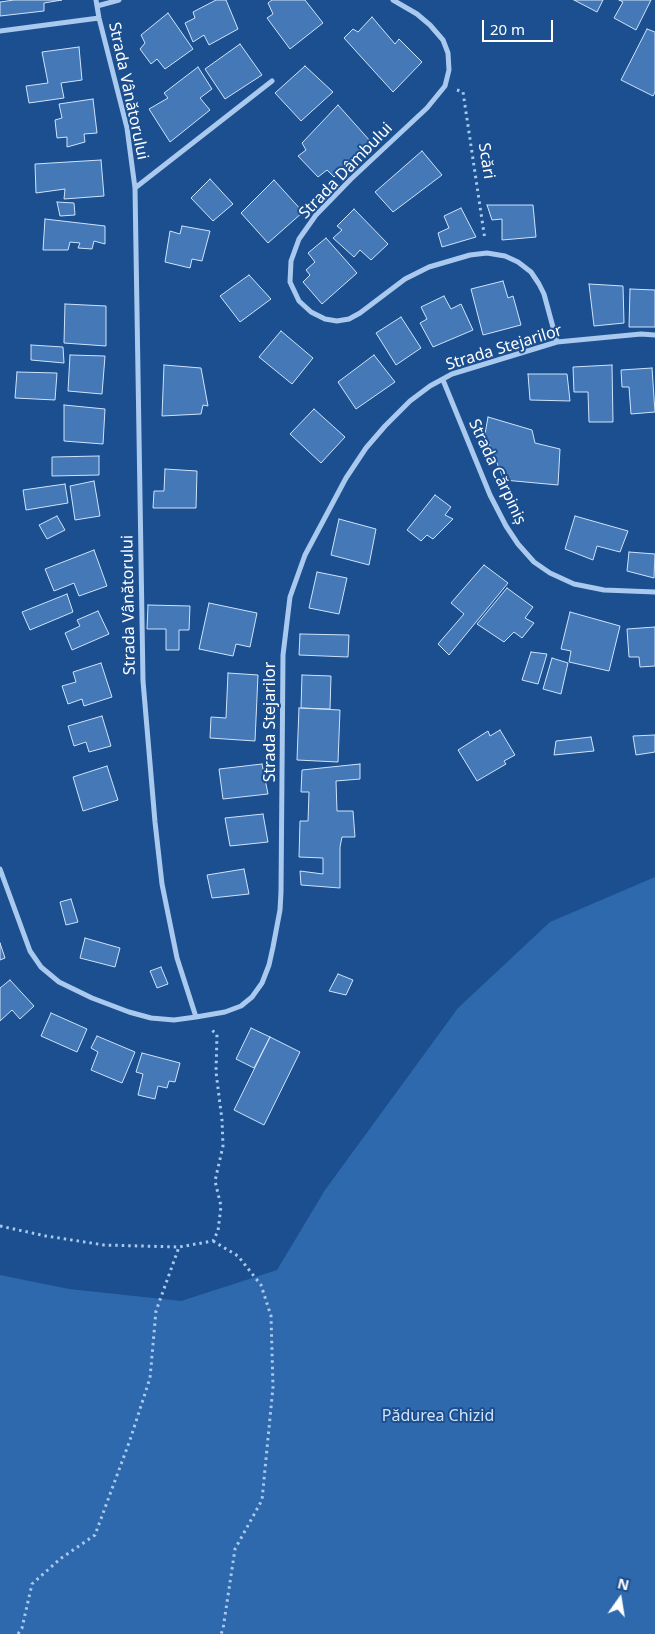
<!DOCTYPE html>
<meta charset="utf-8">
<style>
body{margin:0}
#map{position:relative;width:655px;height:1634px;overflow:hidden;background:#1b4f8f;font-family:"Noto Sans",sans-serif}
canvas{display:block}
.north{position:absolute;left:595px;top:1574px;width:50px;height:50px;-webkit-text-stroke:4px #1b4f8f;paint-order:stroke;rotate:13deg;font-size:14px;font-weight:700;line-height:20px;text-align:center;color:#fff}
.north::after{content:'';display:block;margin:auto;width:18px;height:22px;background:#fff;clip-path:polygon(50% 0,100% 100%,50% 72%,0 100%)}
.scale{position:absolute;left:482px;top:20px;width:71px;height:22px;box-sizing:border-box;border:2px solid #fff;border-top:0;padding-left:6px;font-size:15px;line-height:18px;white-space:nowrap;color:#fff;-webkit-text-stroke:4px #1b4f8f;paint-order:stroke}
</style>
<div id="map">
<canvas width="655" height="1634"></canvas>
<div class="north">N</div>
<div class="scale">20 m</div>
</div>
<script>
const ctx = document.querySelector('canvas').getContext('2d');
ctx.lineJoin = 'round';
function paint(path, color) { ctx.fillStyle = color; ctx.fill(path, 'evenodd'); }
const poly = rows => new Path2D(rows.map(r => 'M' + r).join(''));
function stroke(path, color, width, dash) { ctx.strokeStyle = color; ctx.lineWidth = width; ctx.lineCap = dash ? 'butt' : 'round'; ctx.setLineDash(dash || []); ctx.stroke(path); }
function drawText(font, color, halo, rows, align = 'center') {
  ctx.font = font + ' "Noto Sans",sans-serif'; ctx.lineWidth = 4; ctx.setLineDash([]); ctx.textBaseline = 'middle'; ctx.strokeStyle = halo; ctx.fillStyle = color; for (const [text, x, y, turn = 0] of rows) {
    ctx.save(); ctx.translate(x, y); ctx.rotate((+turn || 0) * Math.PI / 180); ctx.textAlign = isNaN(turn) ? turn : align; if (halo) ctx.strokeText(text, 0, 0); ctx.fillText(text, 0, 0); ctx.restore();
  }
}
paint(poly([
 [655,877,655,1634,0,1634,0,1275,69,1289,181,1301,277,1270,325,1190,458,1008,550,922]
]), '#2e69ad');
const building = poly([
 [14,0,62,0,44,3,44,11,0,16,0,2,14,0],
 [216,0,226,0,238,29,209,45,204,35,193,42,185,23,195,18,193,12,216,0],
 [272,0,305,0,323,23,290,49,267,18,273,14,268,3,272,0],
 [574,0,603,0,597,12,574,0],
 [619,0,651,0,636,30,614,18,623,2,619,0],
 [168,13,193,49,165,69,157,59,151,64,140,49,145,43,141,35,168,13],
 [372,17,395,44,399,39,422,62,393,92,344,38,353,29,358,32,372,17],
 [647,29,655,32,655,92,653,96,621,80,647,29],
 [240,44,262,75,225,99,205,69,240,44],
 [79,47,82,80,61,83,64,98,29,103,26,86,48,83,42,52,79,47],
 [305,66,333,92,301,121,275,93,305,66],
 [198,67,212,89,200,98,210,110,170,142,149,109,168,98,164,93,198,67],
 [93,99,97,133,84,134,85,142,67,147,67,137,57,138,55,120,62,118,59,104,93,99],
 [338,105,371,142,334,177,327,170,318,177,298,156,306,150,302,143,338,105],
 [422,151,442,175,393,212,375,192,422,151],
 [101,160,104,196,64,199,65,189,36,193,35,164,101,160],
 [210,179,233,204,213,221,191,198,210,179],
 [274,180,303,212,268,243,241,213,274,180],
 [57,202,74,203,75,215,60,216,57,202],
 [487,205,533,205,536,237,502,240,502,219,492,220,487,205],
 [461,208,476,237,442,247,438,233,449,228,444,216,461,208],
 [354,209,388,244,371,260,360,250,354,257,333,238,342,230,337,226,354,209],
 [45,219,105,226,105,244,94,241,92,249,78,248,80,243,70,242,68,250,43,250,45,219],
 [182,226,210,231,202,261,192,259,190,268,165,262,170,231,180,234,182,226],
 [326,238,357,273,322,304,303,282,310,275,306,270,315,262,308,253,326,238],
 [249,275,271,299,240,322,220,296,249,275],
 [503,281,508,298,513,296,521,325,483,335,471,289,503,281],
 [589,284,623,286,624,323,594,326,589,284],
 [630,289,655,290,655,327,629,327,630,289],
 [444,296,451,309,461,304,473,330,433,347,420,323,427,319,421,307,444,296],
 [65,304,106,306,106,346,64,343,65,304],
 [401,317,421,348,396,365,376,333,401,317],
 [281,331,313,358,292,384,259,357,281,331],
 [31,345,63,347,64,363,31,360,31,345],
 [70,355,105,356,102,394,68,391,70,355],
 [374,355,395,382,356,409,338,382,374,355],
 [164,365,201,368,208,406,203,405,201,414,162,416,164,365],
 [612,365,613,422,589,422,588,392,574,392,573,367,612,365],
 [652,368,655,412,631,414,629,387,622,387,621,370,652,368],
 [17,372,57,373,55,400,15,398,17,372],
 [528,374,567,374,570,401,530,400,528,374],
 [64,405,105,409,103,444,64,441,64,405],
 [314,409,345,437,321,463,290,434,314,409],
 [488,417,532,430,535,443,560,449,558,485,504,480,485,434,488,417],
 [99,456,99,475,52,476,52,457,99,456],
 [165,469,197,471,196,508,153,508,154,491,164,491,165,469],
 [94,481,100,516,75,520,70,486,94,481],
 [65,484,68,503,26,510,23,490,65,484],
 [435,495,451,507,445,515,453,519,433,539,427,535,421,541,407,530,435,495],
 [57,516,65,530,47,539,39,525,57,516],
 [575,516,628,531,620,552,597,546,593,560,565,549,575,516],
 [339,519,376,529,369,565,331,555,339,519],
 [94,550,107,586,79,596,74,583,54,591,45,569,94,550],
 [629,552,655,554,654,578,627,571,629,552],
 [484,565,508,583,449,655,438,644,464,614,451,603,484,565],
 [317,572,347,578,339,614,309,608,317,572],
 [507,588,533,607,525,618,534,623,522,638,514,632,504,642,477,624,507,588],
 [67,594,73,612,30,630,22,612,67,594],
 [209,603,257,613,250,647,236,644,233,656,199,649,209,603],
 [148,605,190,606,189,630,179,630,179,650,166,650,166,629,147,629,148,605],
 [98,611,109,634,72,650,65,633,80,626,77,620,98,611],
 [570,612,620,626,609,671,569,662,571,651,561,649,570,612],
 [655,627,655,666,640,667,639,657,629,657,627,629,655,627],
 [300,634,349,635,348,657,299,655,300,634],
 [531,652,547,654,538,684,522,680,531,652],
 [552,658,568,663,561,694,543,689,552,658],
 [101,663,112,697,84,706,82,699,68,704,62,686,76,682,73,672,101,663],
 [228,673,258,675,255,741,210,738,211,717,226,718,228,673],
 [302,675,331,676,330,709,301,708,302,675],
 [299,708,340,710,338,762,297,760,299,708],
 [102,716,111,746,89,752,86,742,74,746,68,726,102,716],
 [500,730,515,755,504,761,506,764,477,781,458,750,488,731,490,736,500,730],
 [655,735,655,752,636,755,633,736,655,735],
 [591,737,594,751,554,755,556,741,591,737],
 [262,764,268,794,223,799,219,769,262,764],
 [360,764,360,779,336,781,337,811,353,811,355,837,342,837,340,847,340,888,301,885,300,871,323,874,323,858,299,857,300,821,308,821,309,792,301,792,302,770,360,764],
 [107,766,118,800,83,811,73,777,107,766],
 [263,814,268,842,230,846,225,818,263,814],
 [244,869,249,894,212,898,207,875,244,869],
 [71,899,78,922,66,925,60,902,71,899],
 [85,938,120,948,115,967,80,958,85,938],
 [0,943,5,958,0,960,0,943],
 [161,967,168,984,157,988,150,971,161,967],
 [338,974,353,980,346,995,329,991,338,974],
 [10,980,34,1006,20,1019,12,1010,0,1021,0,988,10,980],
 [51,1013,87,1029,77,1052,41,1036,51,1013],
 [251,1028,270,1037,254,1068,236,1059,251,1028],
 [97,1036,135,1052,122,1083,91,1070,98,1052,91,1048,97,1036],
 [270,1037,300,1052,264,1125,234,1110,270,1037],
 [142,1053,180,1063,175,1082,169,1081,167,1088,158,1086,155,1099,138,1095,143,1074,136,1072,142,1053]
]);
paint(building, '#4478b7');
stroke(building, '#cfe3fa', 1);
stroke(poly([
 [457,90,463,92,485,240],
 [0,1226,46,1236,104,1245,179,1247,213,1241,218,1231,221,1206,215,1181,223,1146,222,1120,216,1072,217,1034,210,1029],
 [213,1241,238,1256,261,1285,271,1316,273,1387,262,1500,235,1549,223,1629,221,1634],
 [18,1634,22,1628,32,1584,60,1559,95,1535,130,1440,150,1378,156,1311,179,1247]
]), '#a9c9ee', 3, [2.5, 4]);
stroke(poly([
 [96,0,99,18,127,128,135,188,143,681,155,822,162,884,177,958,196,1017],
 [393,0,417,14,430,25,443,40,448,53,449,70,445,86,427,108,351,179,316,215,299,239,291,261,290,282,299,301,311,312,325,319,337,321,349,319,360,313,405,279,429,267,470,255,487,253,505,256,518,262,531,272,539,284,544,294,557,342],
 [97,6,119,0],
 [0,31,99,18],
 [135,188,272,81],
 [443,380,490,495,506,526,518,544,534,562,550,573,574,584,604,590,655,592],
 [0,869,30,951,41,967,59,982,92,998,129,1012,151,1018,174,1020,196,1017,225,1012,241,1006,252,997,262,983,269,965,273,947,280,910,281,892,283,655,290,597,305,555,346,478,366,448,385,426,410,401,430,386,452,374,557,342,641,334,655,335]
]), '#a9c9ee', 5);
drawText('16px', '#fff', '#1b4f8f', [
 ["Strada Vânătorului",128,91,78],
 ["Scări",486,161,81],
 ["Strada Dâmbului",346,171,-46],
 ["Strada Stejarilor",504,348,-17],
 ["Strada Cărpiniș",497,472,65],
 ["Strada Vânătorului",129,605,-91],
 ["Strada Stejarilor",270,722,-90]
]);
drawText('16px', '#cfe3fa', '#1b4f8f', [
 ["Pădurea Chizid",438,1416]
]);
</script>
